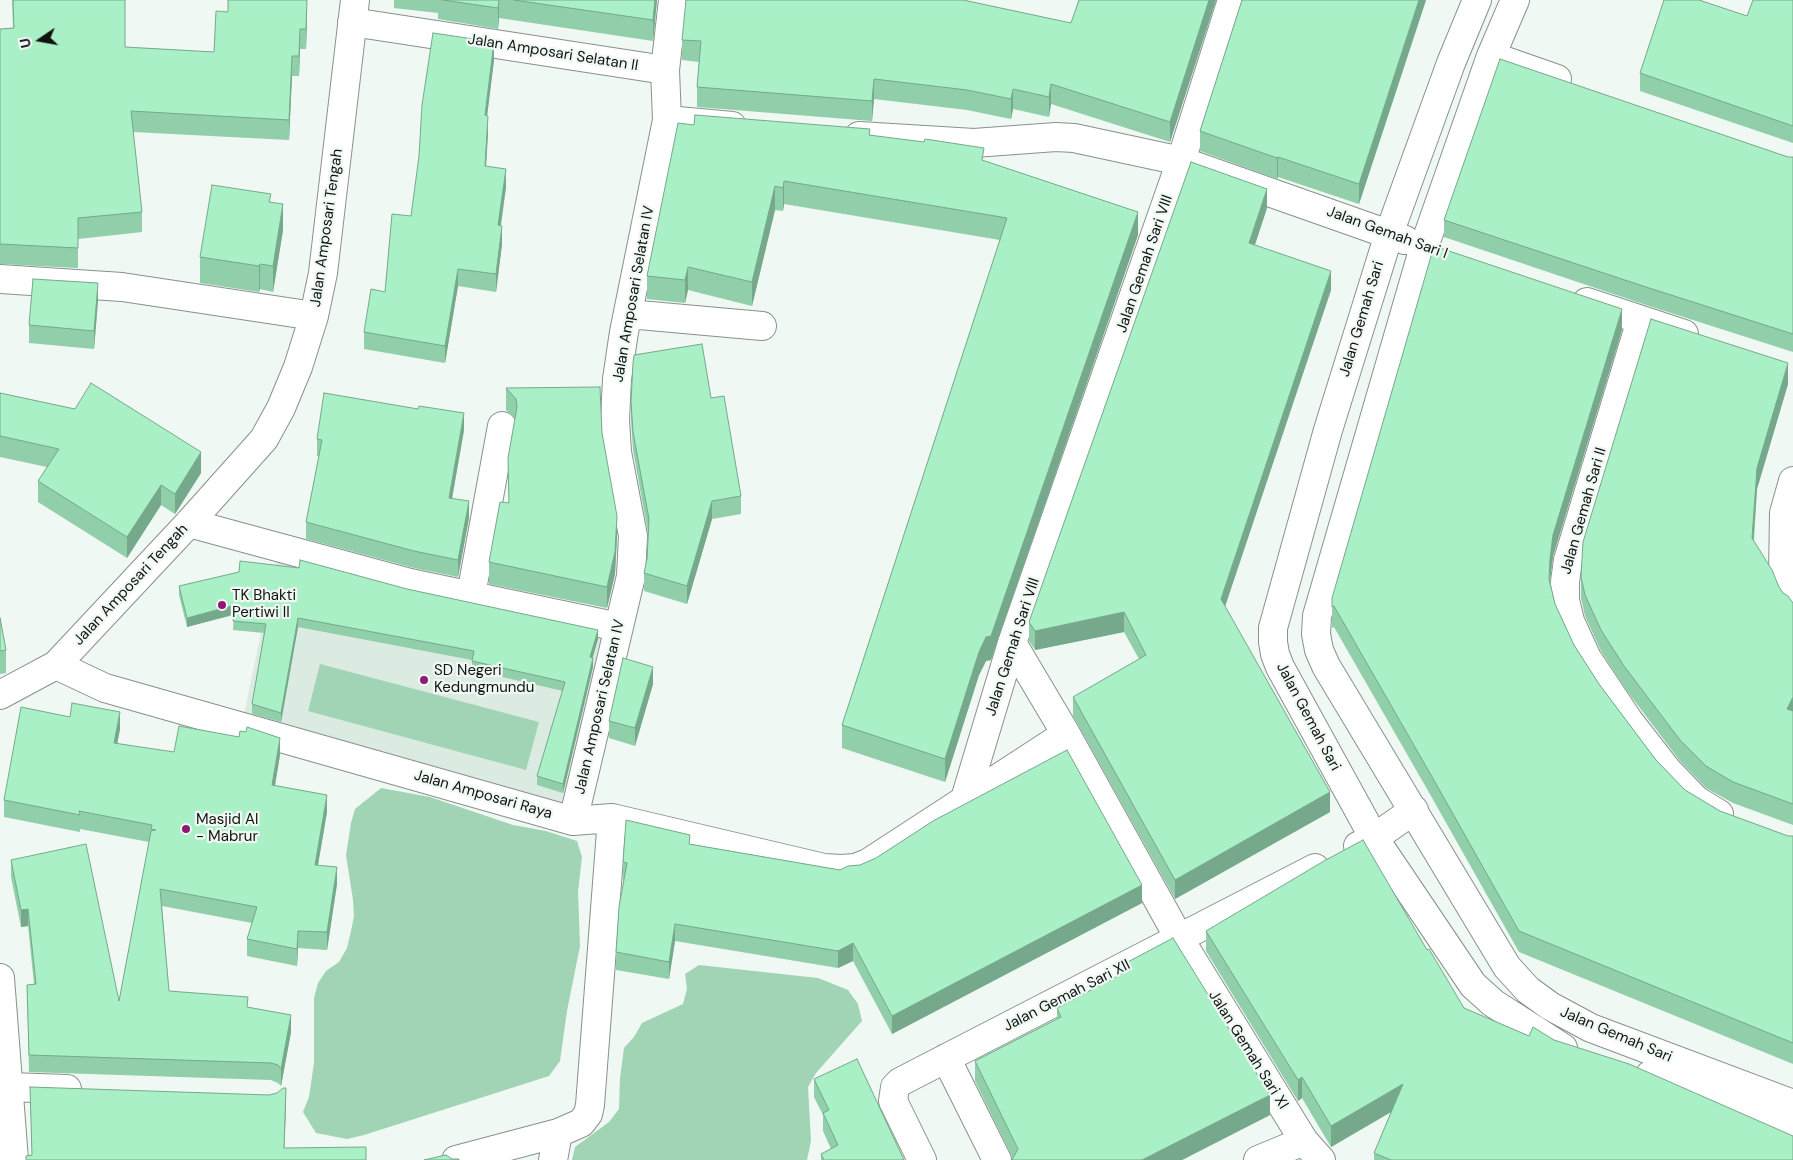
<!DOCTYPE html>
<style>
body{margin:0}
#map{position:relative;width:1793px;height:1160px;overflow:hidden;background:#eff8f2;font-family:"DM Sans",sans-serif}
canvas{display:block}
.north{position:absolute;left:15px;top:15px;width:50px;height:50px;-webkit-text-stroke:4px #eff8f2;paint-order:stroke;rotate:258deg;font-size:14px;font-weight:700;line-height:20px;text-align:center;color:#111312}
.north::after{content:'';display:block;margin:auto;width:18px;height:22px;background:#111312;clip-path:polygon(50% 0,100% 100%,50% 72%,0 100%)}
</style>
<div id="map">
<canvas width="1793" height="1160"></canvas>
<div class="north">U</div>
</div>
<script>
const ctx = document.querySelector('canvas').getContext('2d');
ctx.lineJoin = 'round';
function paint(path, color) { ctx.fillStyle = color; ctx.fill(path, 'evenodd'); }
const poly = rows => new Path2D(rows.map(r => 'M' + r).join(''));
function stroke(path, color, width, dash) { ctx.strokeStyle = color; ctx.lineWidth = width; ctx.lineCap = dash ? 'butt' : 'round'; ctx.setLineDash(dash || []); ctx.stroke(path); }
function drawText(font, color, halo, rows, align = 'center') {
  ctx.font = font + ' "DM Sans",sans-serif'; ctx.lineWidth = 4.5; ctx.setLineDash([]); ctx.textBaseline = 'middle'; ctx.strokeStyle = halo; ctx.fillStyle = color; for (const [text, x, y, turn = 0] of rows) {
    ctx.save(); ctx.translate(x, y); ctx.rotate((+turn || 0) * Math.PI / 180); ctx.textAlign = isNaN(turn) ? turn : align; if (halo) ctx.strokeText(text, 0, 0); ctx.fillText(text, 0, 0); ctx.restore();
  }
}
paint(poly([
 [276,562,608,636,566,807,242,724]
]), '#dbebe1');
paint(poly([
 [320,664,539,722,526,770,308,711],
 [381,788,430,797,513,825,546,831,577,841,582,857,578,892,580,946,567,1011,560,1061,549,1076,364,1135,347,1139,316,1133,303,1112,309,1097,314,1063,314,998,318,983,326,971,339,962,347,948,351,931,354,916,353,900,346,855,351,823,355,809],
 [699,965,818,978,848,990,858,1004,862,1021,816,1073,808,1087,811,1141,807,1160,572,1160,575,1147,609,1122,619,1109,620,1078,624,1048,634,1037,642,1023,683,1004,687,989,685,974]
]), '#a1d3b5');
const minor = poly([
 [1477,0,1451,63,1389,234,1328,430,1273,628,1273,642,1275,654,1280,667,1374,838,1473,985,1493,1003,1563,1048],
 [1515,0,1491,56,1424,247,1317,616,1316,634,1319,650,1326,666,1507,967,1528,990,1550,1006,1591,1028,1793,1104],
 [352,22,665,70],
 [1491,56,1557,79],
 [667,120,732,126],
 [859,136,974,143,1056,137,1074,138,1181,161,1405,240],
 [0,279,122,287,314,316],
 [1587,302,1684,334],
 [628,314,762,326],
 [1641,320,1568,560,1565,582,1565,600,1570,621,1587,658,1629,721,1668,771,1696,800,1719,814],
 [1793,481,1784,513,1783,575,1793,602],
 [189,523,410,583,619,627],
 [471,595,502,426],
 [1012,643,1066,734,1179,938,1304,1141,1321,1160],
 [56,665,189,523,264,439,281,408,298,367,314,316,323,273,355,0],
 [0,695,56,665,105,688,573,821,612,818,824,868,841,869,855,868,868,863,1066,734],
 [965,799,1012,643,1181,161,1232,0],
 [573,821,631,576,633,536,617,452,615,420,617,379,624,332,667,120,665,70,673,0],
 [1358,846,1374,838,1414,810],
 [0,978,14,1160],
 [946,1058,997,1160],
 [1650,1075,1793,1130],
 [9,1087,67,1089],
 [456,1160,558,1133,581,1123,588,1114,590,1105,612,818],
 [553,1160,558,1133],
 [922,1160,893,1101,895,1087,900,1082,1315,868],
 [1258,1160,1304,1141]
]);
stroke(minor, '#89918c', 30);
stroke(minor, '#fff', 28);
paint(poly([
 [12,0,125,0,125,47,214,52,307,20,306,49,300,49,299,76,292,76,289,140,133,132,142,212,142,232,78,239,78,268,0,264,0,29,13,28],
 [394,0,657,0,653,41,499,18,498,29,438,19,438,13,394,8],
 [1079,0,1216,0,1170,142,1051,104,1049,117,1013,109,1011,119,967,110,874,99,872,121,697,107,697,87,699,62,682,60,682,40,1071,23],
 [1242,0,1426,0,1359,204,1278,177,1277,179,1200,151,1200,131],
 [1793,0,1793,143,1640,91,1640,73,1747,16],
 [494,60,487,115,488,133,486,166,506,187,501,226,502,244,496,292,458,286,445,363,364,349,364,332,385,292,411,216],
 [694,125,870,135,984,161,1138,235,991,660,986,661,979,675,945,782,842,748,842,725,1000,240,784,204,783,211,775,210,752,306,688,290,685,303,647,299,647,276],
 [1788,157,1793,157,1793,352,1646,305,1444,237,1444,220],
 [271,202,283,230,273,292,260,289,259,292,200,283,200,257],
 [1267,208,1255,245,1331,290,1225,607,1330,812,1175,899,1073,716,1073,697,1139,659,1124,632,1035,650,1029,641,1029,622],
 [98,301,94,349,29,343,29,325],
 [1622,330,1553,556,1550,580,1555,604,1574,645,1599,684,1656,760,1685,790,1720,811,1788,836,1793,836,1793,1064,1519,952,1431,796,1334,627,1332,628,1332,607],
 [1788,384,1757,489,1754,541,1779,587,1783,593,1793,603,1793,825,1733,803,1706,788,1680,761,1624,687,1601,651,1585,616,1581,598,1581,577],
 [506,388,602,433,617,537,615,574,607,608,489,584,489,562,509,503,508,458,515,419,506,410],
 [0,393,201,473,175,514,161,505,127,558,38,502,38,481,47,467,0,457],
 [711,398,741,496,741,514,712,519,687,604,644,591,644,573,647,559,648,533,633,450,631,420,631,402],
 [464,430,452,499,469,518,458,577,414,568,306,539,306,522,319,456,317,456,317,439],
 [179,586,407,589,598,639,593,657,593,667,563,793,537,785,537,776,563,691,472,670,472,660,298,627,281,722,252,714,252,704,264,633,233,630,234,615,187,627,179,595],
 [0,618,6,650,6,673,0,674],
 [653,684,635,746,609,738,609,721],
 [120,729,117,744,174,752,280,755,275,786,327,812,318,865,337,884,327,950,298,948,297,966,247,956,247,939,252,923,162,906,169,991,248,1008,291,1032,281,1086,278,1083,271,1080,29,1072,27,985,34,984,28,926,21,927,11,877,11,860,119,1001,149,842,80,829,80,832,4,817,4,800],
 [690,844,840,870,1142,903,892,1034,853,961,838,968,675,941,669,979,616,970,616,952,624,880,623,880,623,862],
 [1206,931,1427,950,1464,1008,1529,1036,1554,1040,1793,1160,1374,1160,1374,1153,1391,1112,1331,1147,1302,1098,1298,1101,1206,951],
 [1124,964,1270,1115,1182,1160,1012,1160,1013,1159,975,1081,975,1061,1057,1019,1057,1008,1124,973],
 [814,1079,904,1160,821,1160,821,1154,831,1149,823,1131,823,1115,814,1097],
 [30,1087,286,1104,284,1148,32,1155]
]), '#91ceaa');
paint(poly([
 [307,0,307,20,306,49,306,29],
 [499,0,499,18,498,29,498,8],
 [655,0,657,0,653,41,653,20],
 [1209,0,1216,0,1170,142,1170,122],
 [1419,0,1426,0,1359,204,1359,184],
 [300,29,300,49,299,76,299,56],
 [494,42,494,60,485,133,485,115],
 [292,56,292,76,289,140,289,120],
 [874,79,874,99,872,121,872,101],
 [1051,84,1051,104,1049,117,1049,97],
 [1013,89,1013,109,1011,119,1011,99],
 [488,116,488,133,485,184,485,166],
 [1278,157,1278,177,1277,179,1277,158],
 [506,169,506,187,498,243,498,225],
 [784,181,784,204,783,211,783,188],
 [775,186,775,210,752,306,752,282],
 [1267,189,1267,208,1249,262,1249,243],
 [283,204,283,230,273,292,273,266],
 [1138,212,1138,235,991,660,986,661,979,675,945,782,945,759,979,652],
 [502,226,502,244,496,292,496,274],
 [260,264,260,289,259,292,259,266],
 [688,267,688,290,685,303,685,280],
 [458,269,458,286,445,363,445,346],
 [1331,271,1331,290,1221,618,1221,599],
 [98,283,98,301,94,349,94,331],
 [1622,309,1622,330,1553,556,1550,580,1550,559,1553,535],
 [1788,363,1788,384,1757,489,1752,559,1752,538,1757,468],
 [464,413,464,430,449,515,449,498],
 [201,452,201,473,175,514,175,494],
 [161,485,161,505,127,558,127,537],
 [469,501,469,518,458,577,458,560],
 [712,501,712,519,687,604,687,586],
 [617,516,617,537,615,574,607,608,607,587],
 [235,605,235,614,187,627,187,618],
 [1124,612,1124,632,1035,650,1035,631],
 [298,618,298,627,281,722,281,713],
 [598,630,598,639,590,666,590,657],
 [593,658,593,667,563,793,563,784],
 [653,667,653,684,635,746,635,728],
 [1793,697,1793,718,1787,709],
 [120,712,120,729,114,761,114,743],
 [280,738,280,755,272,802,272,785],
 [1330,792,1330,812,1175,899,1175,880],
 [327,795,327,812,315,882,315,865],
 [337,867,337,884,327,950,327,932],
 [1142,885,1142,903,892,1034,892,1016],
 [28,909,28,926,21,927,21,910],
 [675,924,675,941,669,979,669,962],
 [298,931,298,948,297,966,297,949],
 [853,943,853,961,838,968,838,951],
 [291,1015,291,1032,281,1086,281,1069],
 [1302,1077,1302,1098,1298,1101,1298,1080],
 [1403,1084,1403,1105,1331,1147,1331,1126],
 [286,1088,286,1104,284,1160,284,1148],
 [1270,1095,1270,1115,1182,1160,1142,1160]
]), '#76a88b');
const building = poly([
 [13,0,125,0,125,47,214,52,216,11,228,12,228,0,307,0,306,29,300,29,299,56,292,56,289,120,131,111,142,212,78,218,78,248,0,244,0,29,14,28,13,0],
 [443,0,499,0,498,8,443,0],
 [514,0,655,0,653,20,514,0],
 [686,0,963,0,1071,23,1079,0,1209,0,1170,122,1051,84,1049,97,1013,89,1011,99,967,90,874,79,872,101,697,87,701,41,682,40,686,0],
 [1242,0,1419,0,1359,184,1278,157,1277,158,1200,131,1242,0],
 [1664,0,1699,0,1747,16,1753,0,1793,0,1793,126,1640,73,1664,0],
 [433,33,494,42,485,115,488,116,485,166,506,169,498,225,502,226,496,274,458,269,445,346,364,332,371,289,385,292,392,214,411,216,419,156,422,105,433,33],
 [1500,59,1788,157,1793,157,1793,334,1646,287,1444,220,1500,59],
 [695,115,870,129,869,135,924,142,925,139,984,148,982,160,1138,212,991,636,986,637,979,652,945,759,842,725,1007,218,784,181,783,188,775,186,752,282,688,267,685,280,647,276,678,123,694,125,695,115],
 [1191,162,1267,189,1249,243,1331,271,1221,599,1330,792,1175,880,1073,697,1146,655,1124,612,1035,631,1029,622,1191,162],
 [212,185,271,194,269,202,283,204,273,266,260,264,259,266,200,257,212,185],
 [1434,246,1622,309,1553,535,1550,559,1549,579,1555,604,1574,645,1599,684,1656,760,1685,790,1720,811,1788,836,1793,836,1793,1043,1519,931,1431,775,1334,606,1332,607,1332,598,1434,246],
 [33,279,98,283,94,331,29,325,33,279],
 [1651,319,1788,363,1757,468,1752,538,1772,570,1779,587,1783,593,1788,596,1793,603,1793,697,1787,709,1793,711,1793,804,1733,782,1706,766,1680,740,1624,666,1601,630,1585,595,1581,577,1583,542,1651,319],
 [702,344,711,398,724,396,741,496,712,501,687,586,644,573,647,559,649,519,633,432,631,402,633,363,634,355,702,344],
 [91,383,201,452,175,494,161,485,127,537,38,481,59,449,0,436,0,393,75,409,91,383],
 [600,387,602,433,617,516,615,552,607,587,489,562,500,502,509,503,508,458,517,407,516,399,506,388,600,387],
 [324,393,418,409,419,406,464,413,449,498,469,501,458,560,414,551,306,522,322,440,317,439,324,393],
 [300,560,407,589,598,630,590,657,593,658,563,784,537,776,565,682,472,661,474,651,298,618,281,713,252,704,266,624,233,621,235,605,187,618,179,586,239,572,240,561,299,568,300,560],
 [0,618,6,650,0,651,0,618],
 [623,658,653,667,635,728,609,721,623,658],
 [72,703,120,712,114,743,174,752,179,726,239,737,240,731,246,732,247,727,280,738,272,785,327,795,315,865,337,867,327,932,298,931,297,949,247,939,257,907,160,889,169,991,248,997,247,1007,291,1015,281,1069,278,1065,271,1063,29,1055,27,985,36,984,28,909,21,910,11,860,86,844,119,1001,151,831,156,830,151,829,152,825,79,811,80,815,4,800,21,707,70,717,72,703],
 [1067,750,1142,885,892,1016,853,943,838,951,675,924,669,962,616,952,619,907,627,863,623,862,626,820,690,835,689,844,840,870,848,866,860,865,876,858,933,821,1067,750],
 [1363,840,1427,950,1429,949,1464,1008,1529,1036,1533,1027,1554,1040,1629,1064,1793,1136,1793,1160,1391,1160,1374,1153,1403,1084,1331,1126,1302,1077,1298,1080,1206,931,1324,861,1363,840],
 [1173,938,1270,1095,1142,1160,1012,1160,1018,1149,975,1061,1061,1017,1057,1008,1127,971,1124,964,1173,938],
 [857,1059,904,1160,824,1160,821,1154,838,1145,823,1113,829,1110,814,1079,857,1059],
 [30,1087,269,1095,277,1093,283,1088,286,1088,284,1148,366,1147,366,1160,26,1160,26,1156,32,1155,30,1087],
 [446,1155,452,1159,459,1159,459,1160,424,1160,446,1155]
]);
paint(building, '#a9f0c6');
stroke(building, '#76a88b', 1);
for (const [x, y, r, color] of [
 [222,605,5,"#8f1877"],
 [424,680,5,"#8f1877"],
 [186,829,5,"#8f1877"]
]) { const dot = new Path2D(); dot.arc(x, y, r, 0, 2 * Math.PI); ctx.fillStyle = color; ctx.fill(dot); stroke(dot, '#eff8f2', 2); }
drawText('15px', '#111312', '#eff8f2', [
 ["Jalan Amposari Selatan II",553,53,9],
 ["Jalan Amposari Tengah",327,228,-82],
 ["Jalan Gemah Sari I",1387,233,20],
 ["Jalan Gemah Sari VIII",1145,264,-71],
 ["Jalan Amposari Selatan IV",634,294,-80],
 ["Jalan Gemah Sari",1362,319,-73],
 ["Jalan Gemah Sari II",1584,511,-74],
 ["Jalan Amposari Tengah",131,585,-47],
 ["Jalan Gemah Sari VIII",1013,647,-72],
 ["Jalan Amposari Selatan IV",600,707,-77],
 ["Jalan Gemah Sari",1308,717,62],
 ["Jalan Amposari Raya",483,795,16],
 ["Jalan Gemah Sari XII",1067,996,-27],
 ["Jalan Gemah Sari",1616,1035,23],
 ["Jalan Gemah Sari XI",1248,1050,58]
]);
drawText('15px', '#111312', '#eff8f2', [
 ["TK Bhakti",232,596],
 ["Pertiwi II",232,613],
 ["SD Negeri",434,671],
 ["Kedungmundu",434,688],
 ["Masjid Al",196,820],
 ["- Mabrur",196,837]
], 'left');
</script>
